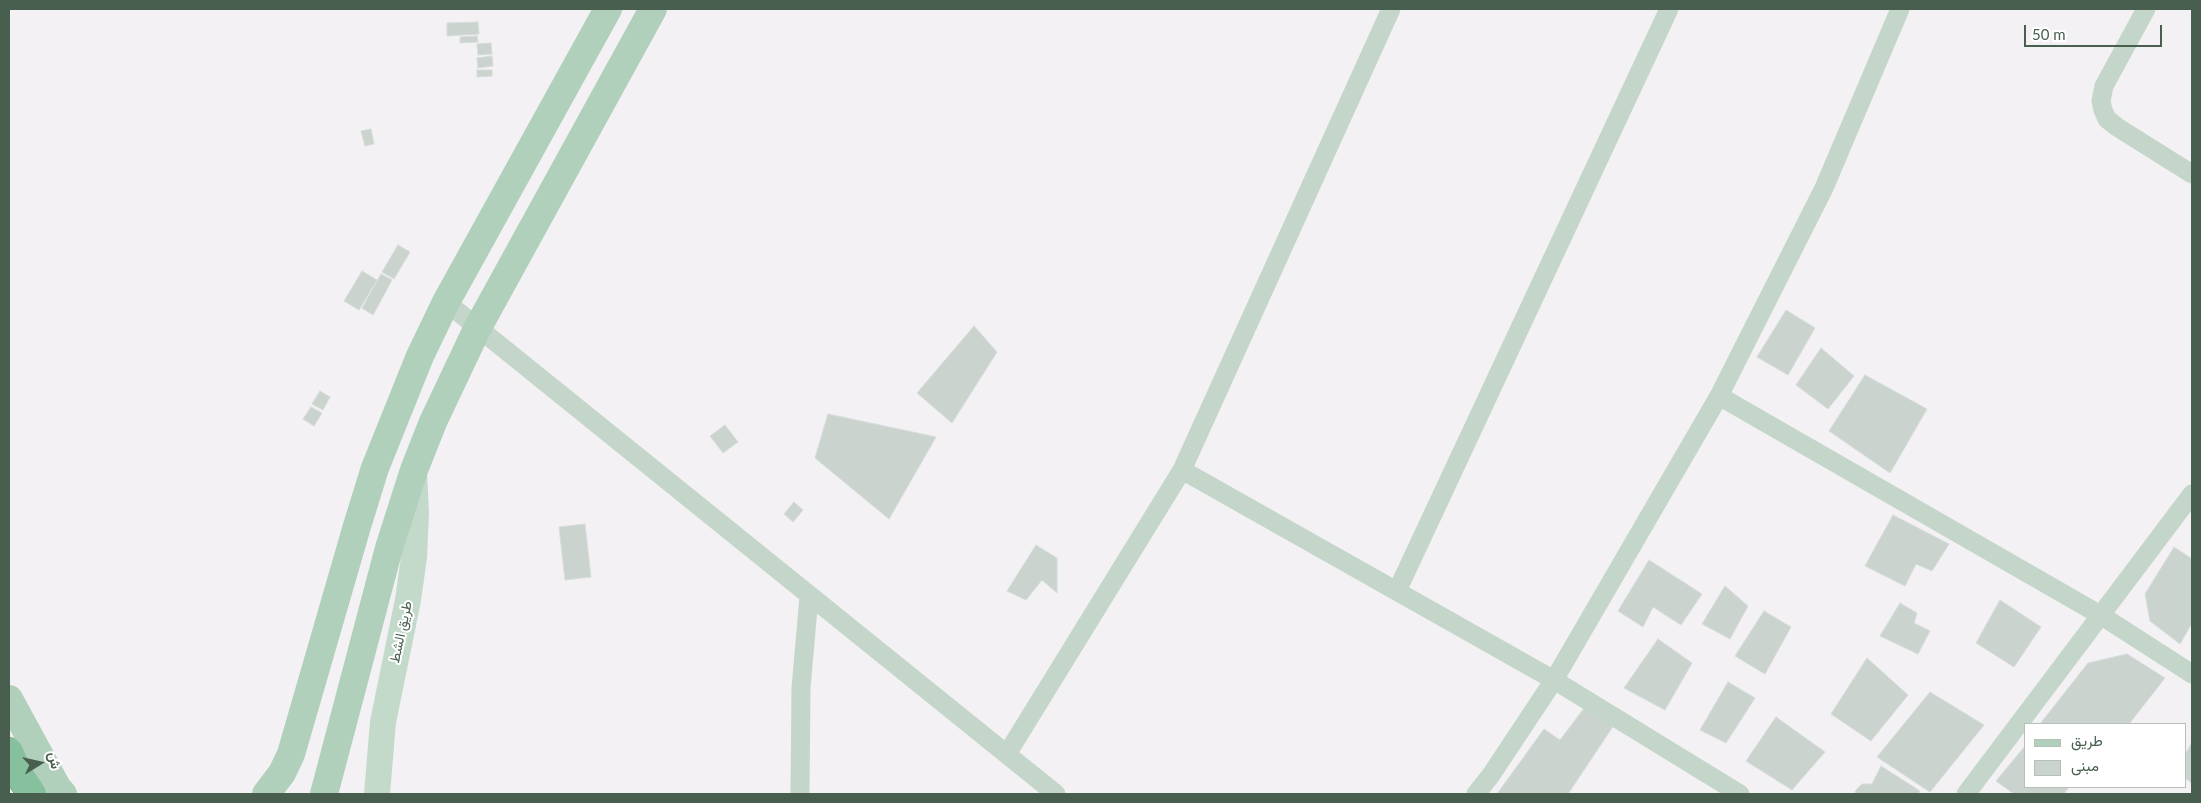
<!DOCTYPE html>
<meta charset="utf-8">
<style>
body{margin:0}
#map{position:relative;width:2201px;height:803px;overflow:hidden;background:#f3f1f3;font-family:Lato,Vazirmatn,sans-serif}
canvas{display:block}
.frame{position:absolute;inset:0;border:10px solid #485f4f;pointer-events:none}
.legend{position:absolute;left:2024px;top:723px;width:162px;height:65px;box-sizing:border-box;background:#fff;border:1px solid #b6bfb9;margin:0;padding:6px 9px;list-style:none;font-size:15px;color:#485f4f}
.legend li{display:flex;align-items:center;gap:10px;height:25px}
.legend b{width:25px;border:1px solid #b6bfb9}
.north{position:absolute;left:15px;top:738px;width:50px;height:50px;-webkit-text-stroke:4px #fff;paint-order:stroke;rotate:80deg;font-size:14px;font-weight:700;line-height:20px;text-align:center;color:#485f4f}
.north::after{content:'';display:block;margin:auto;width:18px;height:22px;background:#485f4f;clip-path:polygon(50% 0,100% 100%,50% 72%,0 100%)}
.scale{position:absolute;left:2024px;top:25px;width:138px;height:22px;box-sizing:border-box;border:2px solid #485f4f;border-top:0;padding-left:6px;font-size:15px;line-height:18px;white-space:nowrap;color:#485f4f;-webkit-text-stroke:4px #fff;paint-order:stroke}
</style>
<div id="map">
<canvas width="2201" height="803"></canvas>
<div class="frame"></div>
<ul class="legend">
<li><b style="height:6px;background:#b0d0bb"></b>طريق</li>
<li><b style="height:14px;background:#cbd3cf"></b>مبنى</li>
</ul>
<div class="north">ش</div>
<div class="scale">50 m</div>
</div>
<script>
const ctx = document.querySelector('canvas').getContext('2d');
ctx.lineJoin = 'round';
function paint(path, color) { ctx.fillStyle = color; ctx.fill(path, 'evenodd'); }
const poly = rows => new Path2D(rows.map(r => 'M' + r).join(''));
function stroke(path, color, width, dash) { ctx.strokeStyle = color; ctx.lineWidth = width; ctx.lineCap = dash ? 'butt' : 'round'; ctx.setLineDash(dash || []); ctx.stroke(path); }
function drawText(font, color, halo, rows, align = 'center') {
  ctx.font = font + ' Lato,Vazirmatn,sans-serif'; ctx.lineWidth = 4; ctx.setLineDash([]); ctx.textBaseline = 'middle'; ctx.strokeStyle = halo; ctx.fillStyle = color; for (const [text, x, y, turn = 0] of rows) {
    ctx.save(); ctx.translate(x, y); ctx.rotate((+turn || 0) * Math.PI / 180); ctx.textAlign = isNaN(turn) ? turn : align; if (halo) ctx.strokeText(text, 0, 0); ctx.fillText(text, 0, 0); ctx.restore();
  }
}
const building = poly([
 [478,22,479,34,447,36,447,23,478,22],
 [477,36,478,42,460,43,460,37,477,36],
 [491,43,492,54,478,55,477,44,491,43],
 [492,56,493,66,478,68,477,58,492,56],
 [477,70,492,70,492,76,477,77,477,70],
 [371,129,374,144,365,146,361,131,371,129],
 [398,245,410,252,394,279,382,272,398,245],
 [362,271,377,280,359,310,344,301,362,271],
 [381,274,392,280,373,315,362,308,381,274],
 [1786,310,1815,328,1788,375,1757,357,1786,310],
 [974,326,997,352,952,423,917,393,974,326],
 [1821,348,1854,376,1828,409,1796,385,1821,348],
 [1865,375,1927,409,1890,473,1829,431,1865,375],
 [320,391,330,397,323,410,312,404,320,391],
 [311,407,322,413,314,426,303,419,311,407],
 [828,414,936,437,889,519,815,458,828,414],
 [725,425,738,442,723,453,710,436,725,425],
 [794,502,803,510,793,522,784,514,794,502],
 [1893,515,1949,544,1932,571,1916,564,1905,586,1865,566,1893,515],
 [585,524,591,577,565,580,559,527,585,524],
 [1036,545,1057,558,1057,593,1042,580,1026,600,1007,591,1036,545],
 [2174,547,2192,559,2192,623,2180,644,2150,621,2145,594,2174,547],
 [1649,560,1702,594,1681,625,1653,607,1643,627,1618,611,1649,560],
 [1725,586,1748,606,1730,639,1702,624,1725,586],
 [2000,600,2041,627,2014,667,1976,643,2000,600],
 [1900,603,1917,613,1914,623,1930,631,1918,654,1880,636,1900,603],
 [1764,611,1791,627,1765,674,1735,656,1764,611],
 [1658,639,1692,663,1665,710,1624,688,1658,639],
 [2127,654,2165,678,2129,724,2040,724,2088,663,2127,654],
 [1867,658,1908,695,1871,741,1831,714,1867,658],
 [1728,682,1755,698,1726,743,1700,730,1728,682],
 [1930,692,1984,725,1930,792,1877,757,1930,692],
 [1585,707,1614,725,1568,794,1497,794,1544,729,1560,740,1585,707],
 [1776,717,1825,752,1792,790,1746,761,1776,717],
 [2192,742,2192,783,2185,778,2185,755,2192,742],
 [2025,746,2025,787,2069,787,2064,794,2014,794,1996,781,2025,746],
 [1881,766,1920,791,1918,794,1856,794,1855,791,1862,784,1872,784,1881,766]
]);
paint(building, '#cbd3cf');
stroke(building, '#d5dcd9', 1);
const highway = poly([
 [9,752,20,776,32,794]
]);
stroke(highway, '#72ac88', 30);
stroke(poly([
 [2146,9,2104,86,2101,101,2103,110,2107,119,2117,127,2192,174],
 [446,302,1056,794],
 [1719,396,2102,616,2192,674],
 [1182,470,1554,680,1740,794],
 [1397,591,1669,9],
 [1007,754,1182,470,1391,9],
 [800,794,801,688,809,597],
 [1476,794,1491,775,1554,680,1719,396,1824,188,1900,9],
 [1966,794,2192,494]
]), '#c4d6c9', 19);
stroke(poly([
 [377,794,383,722,408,600,414,557,416,513,414,473]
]), '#c3dacb', 26);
stroke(poly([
 [9,699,57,787,63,794],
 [266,794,282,773,291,754,357,526,375,468,420,356,446,302,608,9],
 [324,794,389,548,414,470,433,422,477,329,653,9]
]), '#b0d0bb', 28);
stroke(highway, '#87c09c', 28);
drawText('14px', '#485f4f', '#fff', [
 ["طريق الشط",401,632,-78]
]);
</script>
